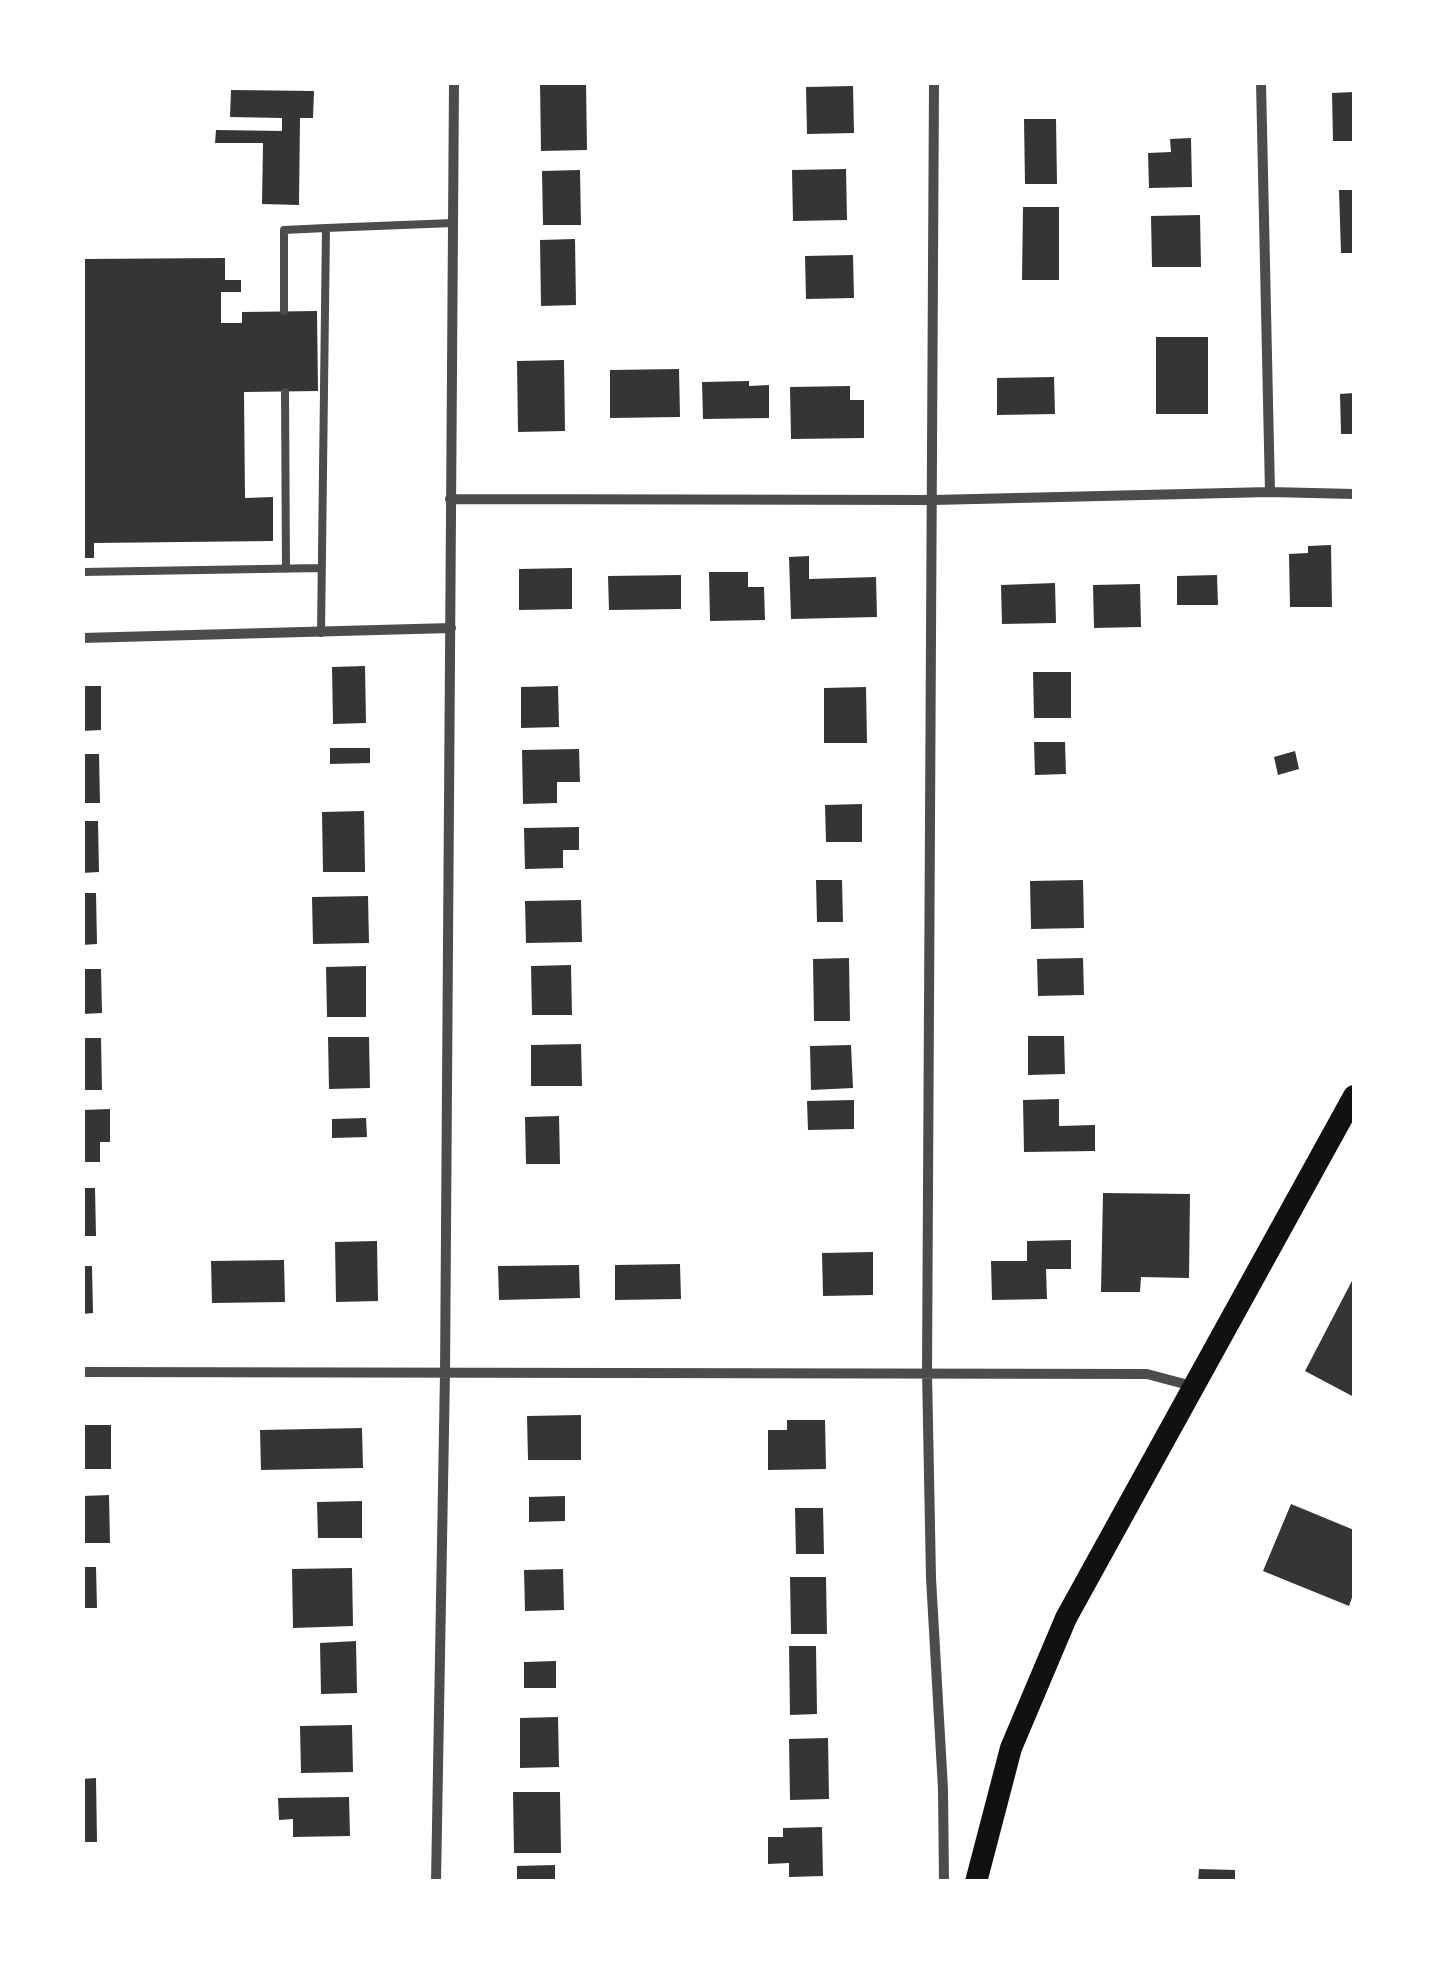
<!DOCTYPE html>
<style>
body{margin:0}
#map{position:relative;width:1437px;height:1964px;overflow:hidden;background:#fff;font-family:"Archivo Narrow",sans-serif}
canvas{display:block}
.frame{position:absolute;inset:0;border:85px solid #fff;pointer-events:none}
</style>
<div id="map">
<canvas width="1437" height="1964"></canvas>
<div class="frame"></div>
</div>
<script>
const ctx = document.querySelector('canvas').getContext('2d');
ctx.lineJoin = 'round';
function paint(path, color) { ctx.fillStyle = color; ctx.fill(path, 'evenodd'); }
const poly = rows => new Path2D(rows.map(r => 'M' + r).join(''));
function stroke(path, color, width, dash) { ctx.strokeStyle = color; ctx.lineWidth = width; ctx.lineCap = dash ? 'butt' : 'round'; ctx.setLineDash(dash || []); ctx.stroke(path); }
paint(poly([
 [540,82,586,82,587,150,541,151],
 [853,86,854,133,807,134,806,87],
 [231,90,314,91,313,118,300,118,299,205,262,204,263,143,215,143,216,130,282,131,282,118,230,117],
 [1354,92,1354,141,1333,141,1332,93],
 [1024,119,1056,119,1057,184,1025,184],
 [1191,138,1192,187,1149,188,1148,153,1171,152,1170,139],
 [846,169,847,220,793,221,792,170],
 [580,170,581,225,543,225,542,171],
 [1339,190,1354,190,1354,253,1341,253],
 [1023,207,1059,207,1059,280,1022,280],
 [1200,215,1201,267,1152,267,1151,216],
 [575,239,576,305,541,306,540,240],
 [853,255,854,298,806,299,805,256],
 [225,258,225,280,241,280,241,292,221,292,221,323,242,323,242,312,317,311,318,391,244,392,245,498,273,497,273,541,94,543,94,558,82,558,82,259],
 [1156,337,1208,337,1208,414,1156,414],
 [564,360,565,431,518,432,517,361],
 [679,369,680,417,610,418,610,370],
 [1054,377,1055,414,997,415,997,378],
 [749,381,749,386,769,385,769,418,703,419,702,382],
 [850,386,850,400,864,400,864,438,791,439,790,387],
 [1354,393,1354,434,1341,434,1340,394],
 [1331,545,1332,607,1290,607,1289,554,1308,553,1308,546],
 [809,556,809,579,876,577,877,617,791,619,789,557],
 [572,568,572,609,519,610,519,569],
 [709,572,748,572,748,587,764,587,765,620,710,621],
 [681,575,681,609,609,610,608,576],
 [1217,575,1218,605,1177,605,1177,576],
 [1055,583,1056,623,1002,624,1001,585],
 [1140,584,1141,627,1094,628,1093,585],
 [365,666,366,723,333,724,332,667],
 [1033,672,1071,672,1071,718,1034,718],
 [82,686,101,686,101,730,82,731],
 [558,686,559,727,521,728,521,687],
 [866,687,867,743,824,743,824,688],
 [1034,742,1065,742,1066,774,1035,775],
 [330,748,370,748,370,763,330,764],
 [579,749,580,782,557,782,557,803,523,804,522,750],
 [1295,751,1299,769,1278,775,1274,757],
 [82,754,99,754,100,803,82,803],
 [862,804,862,842,826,842,825,805],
 [364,811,365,872,323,872,322,812],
 [82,821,98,821,99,872,82,873],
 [579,827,579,850,563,850,563,868,525,869,524,828],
 [816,880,842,880,843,922,817,922],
 [1083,880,1084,928,1031,929,1030,881],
 [82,893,96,893,97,944,82,945],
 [368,896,369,943,313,944,312,897],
 [581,900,582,942,526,943,525,901],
 [849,958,850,1021,814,1021,813,959],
 [1083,958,1084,995,1038,996,1037,959],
 [571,965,572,1015,532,1015,531,966],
 [366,966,366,1017,327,1017,326,967],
 [82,969,101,969,102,1013,82,1014],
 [1028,1036,1064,1036,1065,1074,1028,1075],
 [328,1037,369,1037,370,1088,329,1089],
 [82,1038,101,1038,102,1090,82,1090],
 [581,1044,582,1086,531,1086,531,1045],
 [851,1045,853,1088,811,1090,810,1046],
 [1059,1099,1059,1126,1095,1125,1095,1151,1024,1152,1023,1100],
 [854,1100,854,1129,808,1130,807,1101],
 [110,1109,110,1142,100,1142,100,1162,82,1162,82,1110],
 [559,1116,560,1164,526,1164,525,1117],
 [366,1118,367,1137,332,1138,332,1119],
 [82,1188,95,1188,96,1236,82,1236],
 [1103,1193,1190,1194,1189,1278,1141,1277,1140,1292,1101,1292],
 [1071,1240,1071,1269,1046,1269,1047,1299,992,1300,991,1261,1027,1261,1027,1241],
 [377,1241,378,1301,336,1302,335,1242],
 [873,1252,873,1295,823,1296,822,1253],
 [284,1260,285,1302,212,1303,211,1261],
 [680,1264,681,1299,615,1300,615,1265],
 [579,1265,580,1298,499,1300,498,1266],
 [82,1266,92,1266,93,1313,82,1314],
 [1354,1277,1354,1397,1305,1371],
 [581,1415,581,1460,528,1460,527,1416],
 [787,1420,825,1420,826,1469,768,1470,768,1430,787,1430],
 [82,1425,111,1425,111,1469,82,1469],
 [362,1428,363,1468,261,1470,260,1430],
 [109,1495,110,1543,82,1543,82,1496],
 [565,1496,565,1521,529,1522,529,1497],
 [362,1501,362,1538,318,1538,317,1502],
 [1291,1504,1354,1530,1354,1592,1349,1606,1263,1571],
 [795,1508,823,1508,824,1554,796,1554],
 [82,1567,96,1567,97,1608,82,1608],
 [352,1568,353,1626,293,1628,292,1569],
 [563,1569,564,1610,525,1611,524,1570],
 [790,1577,826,1577,827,1634,791,1634],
 [356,1641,357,1693,321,1694,320,1643],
 [789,1646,816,1646,817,1714,790,1715],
 [556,1661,556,1688,524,1688,524,1662],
 [558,1717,559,1767,520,1768,520,1718],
 [352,1725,353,1772,301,1773,300,1726],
 [828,1738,829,1799,790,1800,789,1739],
 [96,1778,97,1842,82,1842,82,1779],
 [513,1792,560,1792,561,1853,514,1853],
 [349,1797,350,1836,293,1837,293,1819,279,1820,278,1798],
 [822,1827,823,1876,789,1877,789,1863,768,1864,768,1837,783,1837,783,1828],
 [555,1865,555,1882,517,1882,517,1866],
 [1199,1869,1235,1870,1235,1882,1198,1882]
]), '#353535');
stroke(poly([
 [284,311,284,230,326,228],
 [285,392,286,569],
 [82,572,321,568],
 [321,633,326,228,453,223]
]), '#4c4c4c', 8);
stroke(poly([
 [934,82,927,1372,931,1578,943,1789,944,1882],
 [1261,82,1270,492],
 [450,499,933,500,1270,492,1354,494],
 [82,638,451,628],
 [82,1372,1147,1374,1192,1386],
 [436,1882,445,1373,454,82]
]), '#4c4c4c', 10);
stroke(poly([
 [976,1882,1011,1748,1066,1618,1354,1096]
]), '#111', 22);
</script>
